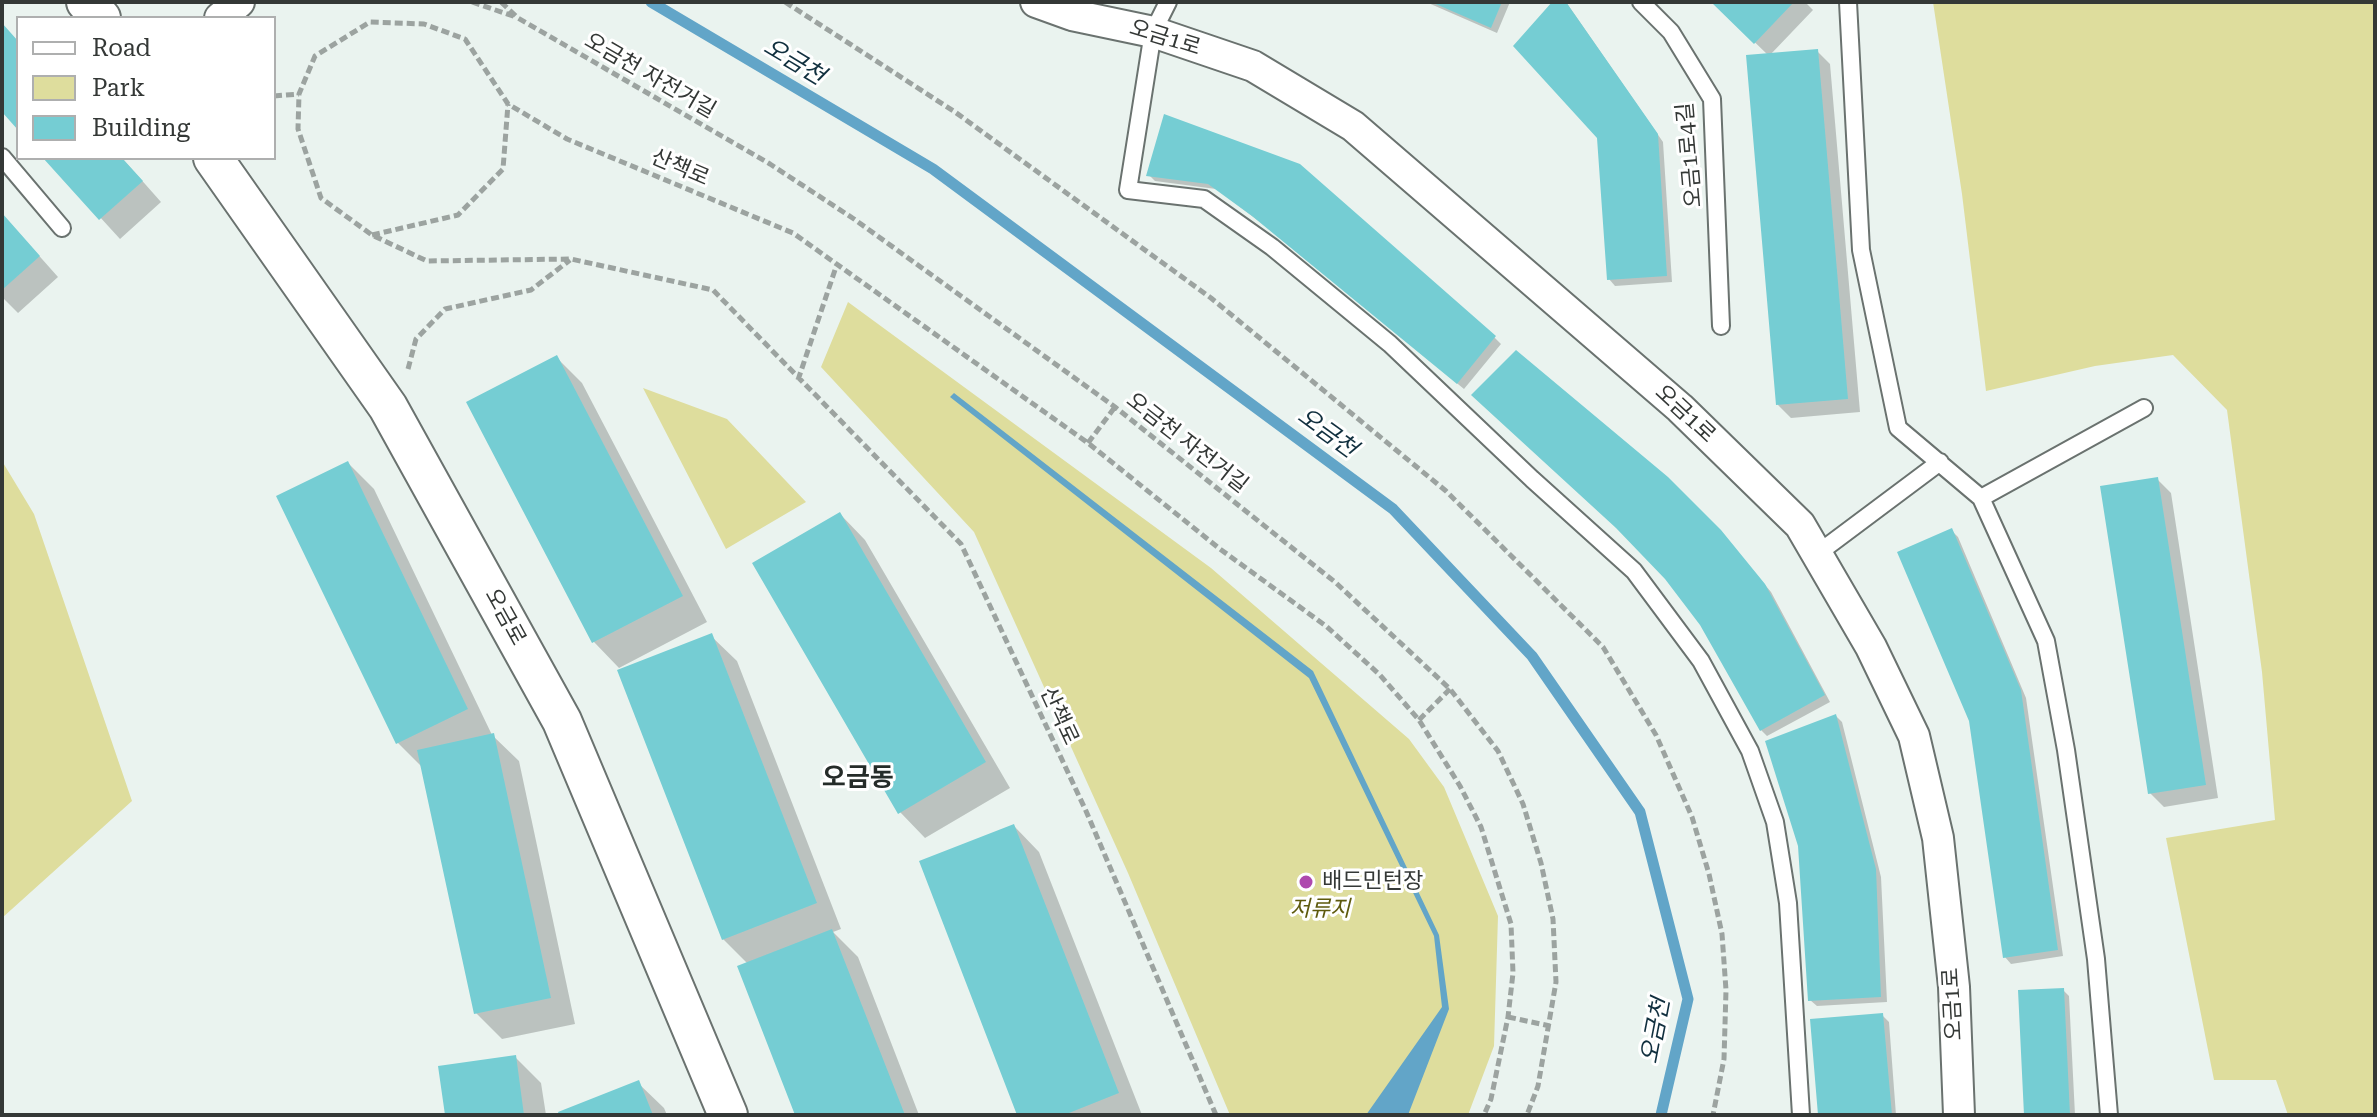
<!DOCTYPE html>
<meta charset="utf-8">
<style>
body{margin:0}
#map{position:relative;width:2377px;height:1117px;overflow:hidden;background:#eaf3ef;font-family:"Roboto Serif",serif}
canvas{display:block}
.frame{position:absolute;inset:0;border:4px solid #343836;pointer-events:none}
.legend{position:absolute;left:16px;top:16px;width:260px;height:144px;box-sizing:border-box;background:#fff;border:2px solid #aeafaf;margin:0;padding:10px 14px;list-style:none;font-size:24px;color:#343836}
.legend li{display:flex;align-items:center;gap:16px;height:40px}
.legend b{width:40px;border:2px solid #aeafaf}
</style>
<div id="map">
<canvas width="2377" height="1117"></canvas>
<div class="frame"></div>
<ul class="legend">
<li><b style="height:10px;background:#fff"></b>Road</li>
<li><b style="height:22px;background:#dedd9d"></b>Park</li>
<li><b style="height:22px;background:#75cdd3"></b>Building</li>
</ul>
</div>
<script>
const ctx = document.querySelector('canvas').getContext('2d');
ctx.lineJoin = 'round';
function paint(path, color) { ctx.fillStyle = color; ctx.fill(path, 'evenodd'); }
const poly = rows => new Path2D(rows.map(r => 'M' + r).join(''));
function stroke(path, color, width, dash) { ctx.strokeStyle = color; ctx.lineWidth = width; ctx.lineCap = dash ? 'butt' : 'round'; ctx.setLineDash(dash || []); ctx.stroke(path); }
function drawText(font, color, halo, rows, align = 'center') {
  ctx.font = font + ' "Roboto Serif","Noto Sans KR",serif'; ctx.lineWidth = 6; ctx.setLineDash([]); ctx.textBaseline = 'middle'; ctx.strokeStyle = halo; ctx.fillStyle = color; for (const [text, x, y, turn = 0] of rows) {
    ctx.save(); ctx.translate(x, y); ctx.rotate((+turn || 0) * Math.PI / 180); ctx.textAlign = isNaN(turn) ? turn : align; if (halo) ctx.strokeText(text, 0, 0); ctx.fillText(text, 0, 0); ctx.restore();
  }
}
paint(poly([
 [1933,2,2375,2,2375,1115,2288,1115,2276,1080,2214,1080,2166,838,2275,820,2262,672,2227,410,2173,355,2095,366,1986,391,1962,194],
 [848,302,1211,568,1409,739,1444,787,1498,916,1494,1046,1468,1115,1230,1115,1128,873,974,532,821,367],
 [643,388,727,419,806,502,726,549],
 [2,461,34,514,132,801,2,918]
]), '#dedd9d');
paint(poly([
 [954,393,1313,671,1439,935,1449,1009,1408,1115,1366,1115,1442,1007,1434,936,1309,678,950,397]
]), '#62a5c8');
paint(poly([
 [1426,2,1510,2,1497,33],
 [1555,2,1566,2,1663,142,1672,282,1615,286,1609,279,1599,137],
 [1713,2,1805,2,1813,10,1770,55,1817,51,1830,64,1860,412,1791,418,1778,405,1768,55],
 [1165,117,1494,337,1501,344,1464,389,1260,222,1216,189,1155,181,1149,175],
 [46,158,122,158,161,202,120,239],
 [2,214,58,277,18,313,2,297],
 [557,358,582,383,707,622,619,668,594,642],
 [348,463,374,489,492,735,519,761,575,1024,502,1039,476,1013,423,768,398,743],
 [2157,479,2171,493,2218,798,2164,807,2150,793],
 [840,514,865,540,1010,788,925,838,900,812],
 [1952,531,1958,537,2026,698,2063,956,2011,964,2005,957],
 [1727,539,1771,592,1830,702,1767,736,1761,730],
 [711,636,737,661,841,929,833,932,858,957,919,1115,797,1115,748,964,723,939],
 [1836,716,1842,722,1881,877,1887,1002,1817,1006,1810,1000],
 [1014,826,1039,852,1142,1115,1019,1115],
 [2063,990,2069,996,2075,1115,2026,1115],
 [1882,1015,1889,1022,1896,1115,1820,1115],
 [515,1057,541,1083,546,1115,447,1115],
 [638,1083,664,1108,667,1115,561,1115]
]), '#0003');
stroke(poly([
 [651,2,933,169,1393,509,1532,656,1640,812,1688,999,1661,1115]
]), '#62a5c8', 11);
paint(poly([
 [1431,2,1502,2,1491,28],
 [1552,2,1566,2,1658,134,1667,276,1607,280,1597,138,1513,46],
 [1711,2,1794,2,1754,44],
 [2,23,18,41,18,130,2,112],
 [1818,49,1848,399,1776,405,1746,55],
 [1164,114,1300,164,1496,336,1457,384,1252,216,1208,184,1146,176],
 [43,158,122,158,143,181,99,220],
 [2,213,40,256,2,290],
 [1516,350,1668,477,1721,530,1765,584,1825,695,1760,731,1700,625,1665,579,1616,528,1471,395],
 [557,355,683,596,592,643,466,402],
 [348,461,468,709,396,744,276,496],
 [2158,477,2206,785,2148,794,2100,486],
 [840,512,986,762,898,814,752,563],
 [1952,528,2021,690,2058,950,2003,958,1969,721,1897,552],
 [712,633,817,903,722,940,617,670],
 [1836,714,1876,869,1881,997,1808,1001,1798,846,1765,741],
 [494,733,551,998,474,1014,417,750],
 [1014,824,1119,1093,1064,1115,1017,1115,919,861],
 [832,929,905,1115,795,1115,737,966],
 [2064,988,2070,1115,2024,1115,2018,990],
 [1883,1013,1892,1115,1818,1115,1810,1019],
 [516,1055,524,1115,445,1115,438,1066],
 [639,1080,653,1115,559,1115,558,1112]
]), '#75cdd3');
const service = poly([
 [1168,2,1153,32,1128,190,1204,199,1272,247,1390,344,1532,479,1634,571,1701,661,1750,751,1775,822,1788,903,1801,1115],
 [1641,2,1671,32,1712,99,1721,326],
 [1848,2,1861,250,1898,428,1981,498,2046,641,2066,750,2096,959,2109,1115],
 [2,157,62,228],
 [1981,498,2144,408],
 [1817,554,1940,462]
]);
const minor = poly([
 [1036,2,1072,15,1153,32,1253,66,1353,126,1680,408,1800,525,1871,647,1914,736,1938,838,1954,987,1959,1115],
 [220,18,239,2]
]);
const tertiary = poly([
 [86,2,101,18],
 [213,158,388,407,562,721,728,1115]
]);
stroke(service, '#6a726f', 20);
stroke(minor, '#6a726f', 34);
stroke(tertiary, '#6a726f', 42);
stroke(poly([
 [472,2,516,17],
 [501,2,518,18,770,164,854,219,1115,407,1335,582,1450,689,1498,751,1523,804,1541,863,1553,919,1556,982,1538,1086,1527,1115],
 [785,2,955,112,1211,298,1446,491,1603,647,1656,735,1692,817,1709,874,1722,934,1726,990,1724,1059,1713,1115],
 [274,96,299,94],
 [372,235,458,215,503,169,508,104],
 [408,369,416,339,445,309,531,290,570,260],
 [798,380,837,264],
 [1088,443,1115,407],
 [1419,720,1450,689],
 [1508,1017,1550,1026],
 [1216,1115,1086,811,961,544,713,290,571,259,427,261,372,235,321,198,298,129,299,94,315,56,370,22,424,24,465,39,508,104,567,139,793,233,1088,443,1220,549,1326,626,1380,675,1419,720,1460,786,1481,827,1511,924,1513,973,1508,1017,1491,1099,1484,1115]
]), '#9ca3a0', 5, [8, 4]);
stroke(service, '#fff', 16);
stroke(minor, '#fff', 30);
stroke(tertiary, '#fff', 38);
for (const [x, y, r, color] of [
 [1306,882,8,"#ae49ae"]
]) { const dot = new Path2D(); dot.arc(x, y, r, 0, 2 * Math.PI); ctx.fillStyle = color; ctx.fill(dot); stroke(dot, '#fff', 3); }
drawText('22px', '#343836', '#fff', [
 ["오금1로",1165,38,17],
 ["오금천 자전거길",650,76,30],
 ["오금1로4길",1690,155,-95],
 ["산책로",680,168,23],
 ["오금1로",1685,414,43],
 ["오금천 자전거길",1187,443,38],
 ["오금로",505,617,61],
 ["산책로",1059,716,65],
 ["오금1로",1953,1004,-93]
]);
drawText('22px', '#343836', '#fff', [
 ["배드민턴장",1322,882]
], 'left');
drawText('italic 22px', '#5e5a0d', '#fff', [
 ["저류지",1320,910]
]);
drawText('italic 24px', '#102f3e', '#fff', [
 ["오금천",794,62,31],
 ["오금천",1327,433,36],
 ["오금천",1656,1031,-79]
]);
drawText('bold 26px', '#252c29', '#fff', [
 ["오금동",858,778]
]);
</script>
